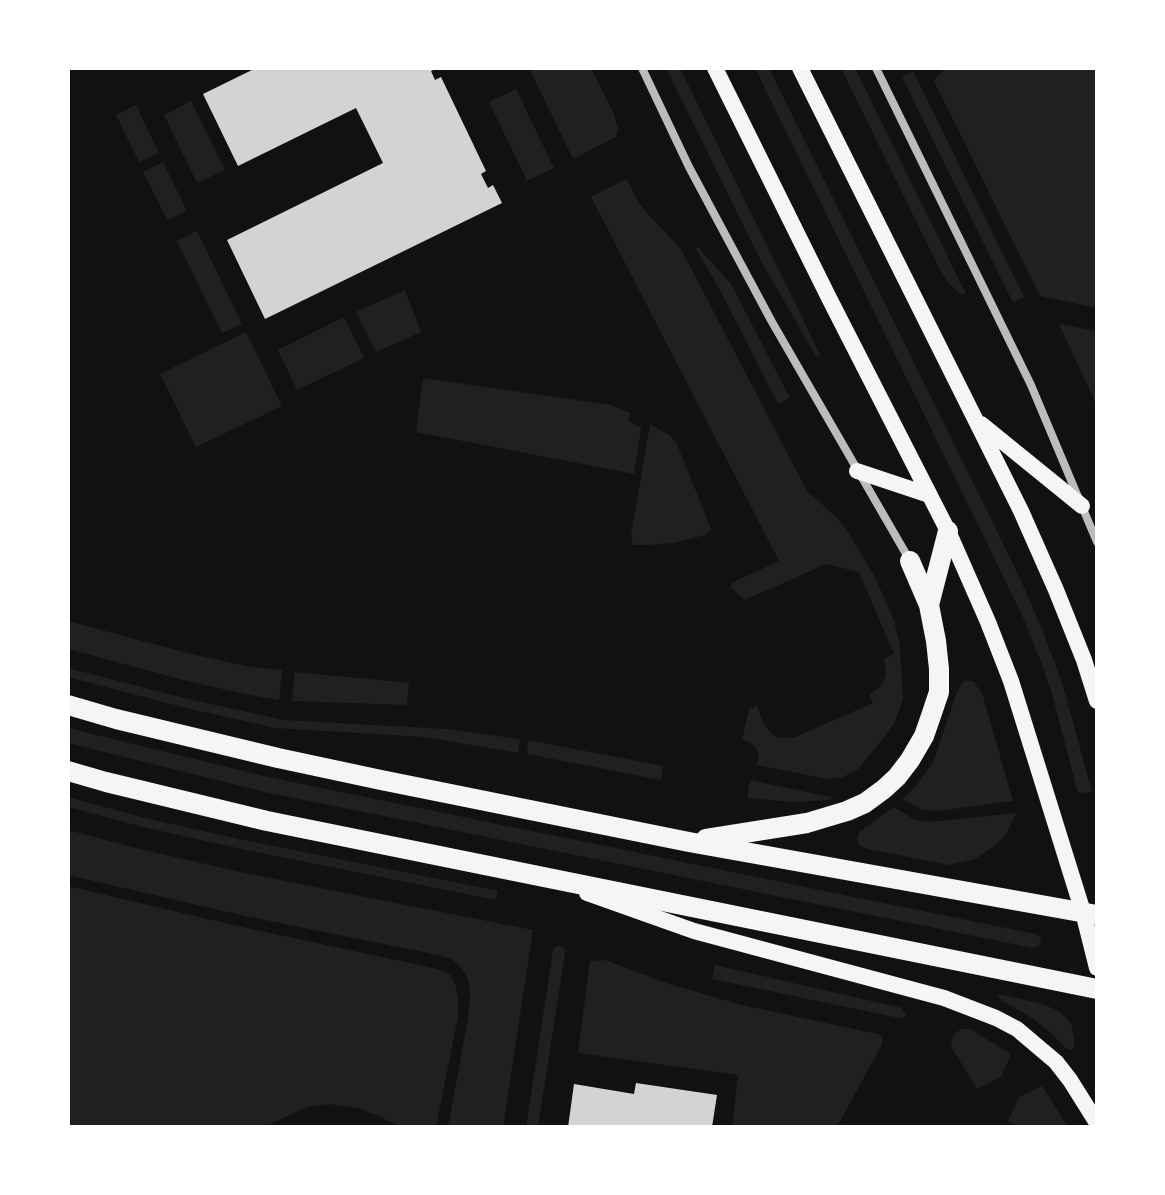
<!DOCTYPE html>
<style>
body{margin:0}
#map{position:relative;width:1165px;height:1195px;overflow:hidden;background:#111;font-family:"Archivo Narrow",sans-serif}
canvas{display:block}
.frame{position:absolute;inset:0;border:70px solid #fff;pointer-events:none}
</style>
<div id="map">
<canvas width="1165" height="1195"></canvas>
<div class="frame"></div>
</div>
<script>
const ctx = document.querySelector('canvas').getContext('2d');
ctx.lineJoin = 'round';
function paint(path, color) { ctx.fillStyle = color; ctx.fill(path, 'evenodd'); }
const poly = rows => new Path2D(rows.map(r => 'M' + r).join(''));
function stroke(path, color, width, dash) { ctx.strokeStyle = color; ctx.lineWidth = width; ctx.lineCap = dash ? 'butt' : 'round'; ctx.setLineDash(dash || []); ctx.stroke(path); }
paint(poly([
 [529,68,591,68,614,114,618,129,616,137,573,159],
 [666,68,680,68,820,354,819,355,816,356,813,351,761,261],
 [755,68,769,68,1019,576,1044,634,1063,686,1092,792,1078,793,1051,690,1041,662,1022,615],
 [841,68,855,68,966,294,961,294,949,284,941,272],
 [945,68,1097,68,1097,308,1040,296,934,81],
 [913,71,1024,297,1013,303,902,77],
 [516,89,554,168,527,181,489,102],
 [191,101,225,170,197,183,164,115],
 [136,105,159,153,139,162,116,115],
 [163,162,187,211,167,220,143,172],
 [627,179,638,202,646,212,681,249,807,491,834,515,848,532,876,579,894,621,900,646,903,699,895,722,886,735,858,769,843,777,827,779,757,765,759,757,755,747,748,741,742,740,749,709,757,706,764,724,772,734,778,738,795,737,873,703,869,695,881,686,886,675,884,659,894,654,859,572,826,564,745,600,732,589,731,586,733,582,779,561,591,197],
 [197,231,242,324,222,333,177,241],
 [698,247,731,284,790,398,778,404,720,290,696,249],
 [405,290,421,332,376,352,356,312],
 [344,317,364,358,297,390,278,350],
 [1059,324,1097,331,1097,406,1095,402],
 [246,332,282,406,196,447,160,374],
 [423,378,611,405,630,413,629,421,641,428,634,474,416,432],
 [650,424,669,435,676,442,710,526,711,530,705,535,674,543,647,545,634,545,632,541,631,535],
 [68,621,191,654,251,667,282,670,279,700,250,695,191,682,68,649],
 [68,668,188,699,284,720,446,729,520,739,518,753,425,737,276,728,186,708,68,677],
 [295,672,409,683,407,705,292,701],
 [964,681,973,681,982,693,1013,801,937,811,921,809,902,799,917,785,933,762,959,687],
 [68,728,268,777,1035,934,1040,937,1041,943,1038,947,1033,948,265,792,68,743],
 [528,740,663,766,661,780,527,754],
 [750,780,835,798,829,800,792,802,747,798],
 [68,797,145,818,248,841,498,891,496,900,246,850,143,827,68,807],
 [894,807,915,820,929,822,1016,813,1007,833,995,846,975,859,948,865,867,849,859,845,857,838,860,831],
 [68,830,140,849,240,872,533,930,503,1127,448,1127,468,1018,470,995,468,980,463,970,453,960,442,956,236,914,68,875],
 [68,886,233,925,438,969,450,975,455,984,458,998,458,1017,436,1127,399,1127,381,1117,358,1108,329,1104,312,1106,295,1112,265,1127,68,1127],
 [560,946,564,948,565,953,538,1127,526,1127,553,951,555,947],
 [605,960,669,984,738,1004,877,1034,883,1037,881,1046,837,1127,732,1127,738,1075,578,1053,590,961],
 [715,965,902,1008,906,1016,899,1018,712,979],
 [997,994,1040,1003,1059,1011,1071,1023,1074,1039,1074,1049,1068,1050,1050,1032,1032,1018,999,999],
 [962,1029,970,1029,1011,1054,1001,1077,977,1089,952,1048,951,1040,955,1033],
 [1042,1086,1068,1127,1017,1127,1008,1121,1019,1097]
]), '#202020');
paint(poly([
 [256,68,438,68,431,71,435,80,441,77,486,171,481,174,488,188,493,185,502,203,265,319,227,240,383,163,356,108,238,166,203,94],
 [636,1083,717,1095,712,1127,568,1127,574,1084,634,1094]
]), '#d3d3d3');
stroke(poly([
 [642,68,689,167,772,322,909,559],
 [876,68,1031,385,1097,542]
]), '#bcbcbc', 8);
stroke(poly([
 [715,68,829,298,948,531,988,622,1011,681,1083,912,1097,968],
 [800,68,1021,511,1056,590,1084,660,1097,701],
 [981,424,1082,506],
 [857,471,929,495],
 [587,893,694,931,944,998,996,1018,1017,1029,1056,1062,1070,1080,1097,1123]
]), '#f5f5f5', 16);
stroke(poly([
 [929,605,948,531],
 [68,705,116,719,278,758,381,780,689,842,1097,915],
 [68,771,106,782,267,821,1097,989],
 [706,839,807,823,847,811,865,803,884,789,897,777,910,760,924,736,932,713,939,692,939,669,936,641,929,605,910,561]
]), '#f5f5f5', 20);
</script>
